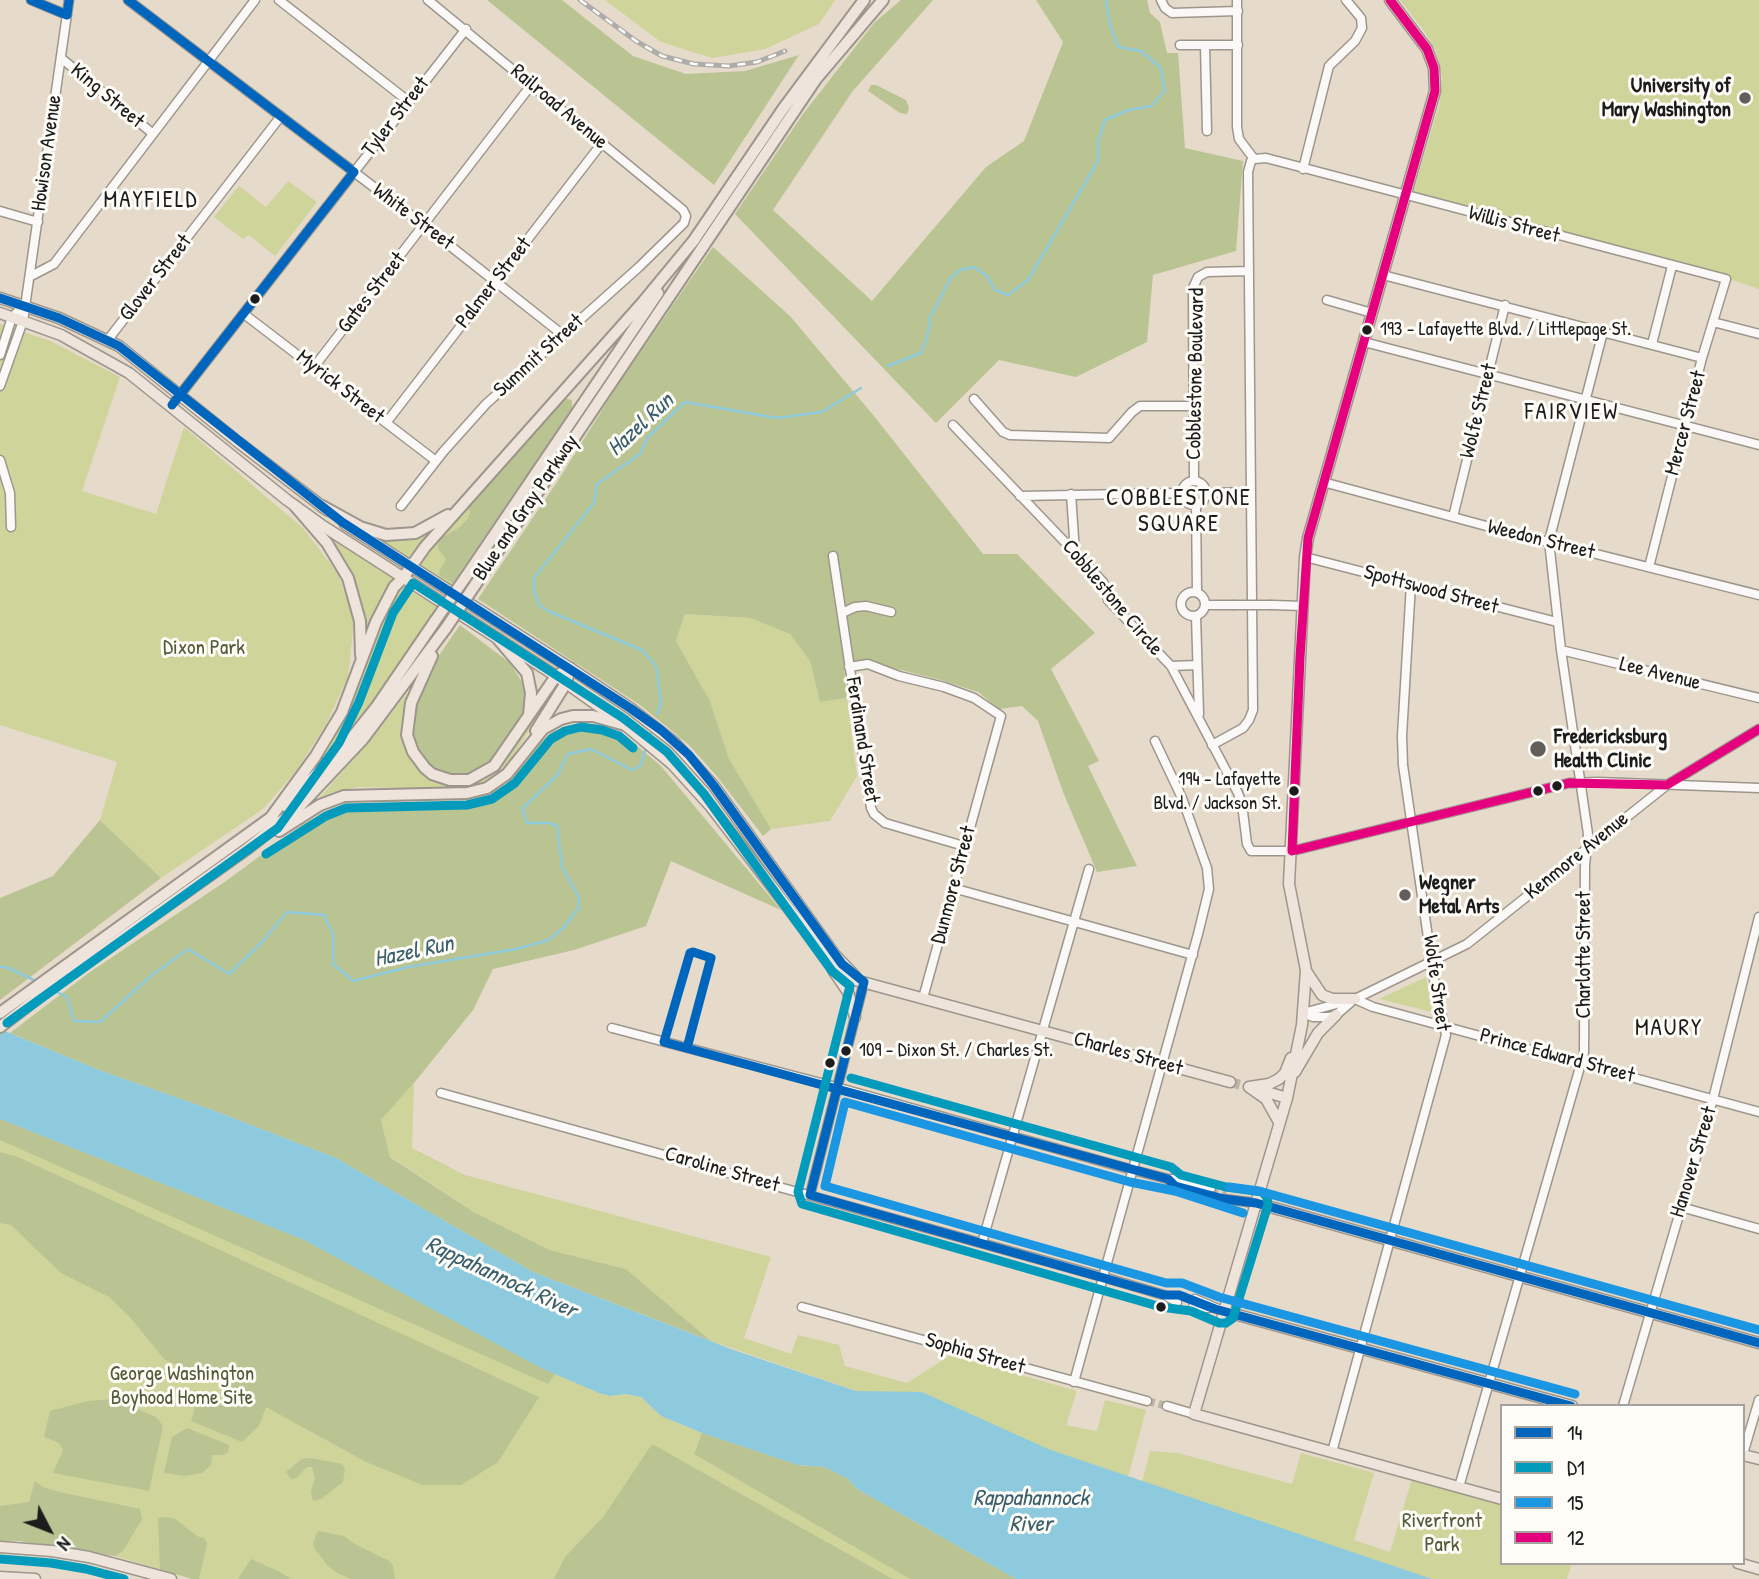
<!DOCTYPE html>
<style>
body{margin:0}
#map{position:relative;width:1759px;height:1579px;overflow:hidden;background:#e6daca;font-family:"Patrick Hand",sans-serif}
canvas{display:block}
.legend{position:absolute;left:1500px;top:1404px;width:245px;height:161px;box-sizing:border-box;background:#fdfcf7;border:2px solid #a3a29f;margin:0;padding:9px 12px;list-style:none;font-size:21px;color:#1c1c1c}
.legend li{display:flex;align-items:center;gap:14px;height:35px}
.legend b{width:35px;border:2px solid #a3a29f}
.north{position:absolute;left:14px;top:1495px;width:70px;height:70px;-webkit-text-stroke:5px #fdfcf7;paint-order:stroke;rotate:132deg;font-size:19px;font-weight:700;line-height:28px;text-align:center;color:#1c1c1c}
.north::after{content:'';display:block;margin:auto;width:24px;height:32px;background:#1c1c1c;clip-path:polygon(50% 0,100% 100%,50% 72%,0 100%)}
</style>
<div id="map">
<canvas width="1759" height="1579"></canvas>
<ul class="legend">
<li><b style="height:9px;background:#0065bd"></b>14</li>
<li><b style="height:9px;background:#039bbc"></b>D1</li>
<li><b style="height:9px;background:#1a96e3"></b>15</li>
<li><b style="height:9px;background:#e5007d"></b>12</li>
</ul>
<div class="north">N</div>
</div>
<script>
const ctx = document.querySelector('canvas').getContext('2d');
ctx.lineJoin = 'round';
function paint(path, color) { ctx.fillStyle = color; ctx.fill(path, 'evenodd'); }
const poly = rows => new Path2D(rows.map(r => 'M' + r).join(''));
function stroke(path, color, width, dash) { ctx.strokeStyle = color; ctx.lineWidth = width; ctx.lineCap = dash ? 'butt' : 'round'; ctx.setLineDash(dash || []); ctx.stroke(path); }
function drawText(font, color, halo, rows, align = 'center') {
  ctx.font = font + ' "Patrick Hand",sans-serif'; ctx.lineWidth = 6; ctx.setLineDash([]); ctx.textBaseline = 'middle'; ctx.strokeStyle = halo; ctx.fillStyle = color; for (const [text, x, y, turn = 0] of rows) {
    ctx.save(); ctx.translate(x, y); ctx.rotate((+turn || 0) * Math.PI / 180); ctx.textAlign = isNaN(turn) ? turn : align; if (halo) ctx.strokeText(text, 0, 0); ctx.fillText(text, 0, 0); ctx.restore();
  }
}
paint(poly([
 [605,0,835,0,819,24,765,49,712,58,661,42],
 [1400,0,1759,0,1759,289,1686,265,1413,193,1440,102,1442,77,1436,51,1425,32],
 [288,181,317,202,275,256,249,235,243,239,214,217,239,186,266,207],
 [0,324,50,341,120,377,82,491,156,514,184,427,303,528,338,574,354,620,348,677,325,726,297,770,263,809,161,878,100,820,117,762,0,725],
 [467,504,470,512,468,518,460,527,441,538,438,544,438,549,447,559,439,573,453,583,451,586,418,565,418,563],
 [323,532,394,579,380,605,365,645,362,607,353,579,344,559],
 [430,532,410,560,373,536,420,536],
 [402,586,437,607,372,703,312,773,310,771,329,744,350,706,379,625,399,587],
 [685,614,750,618,790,634,810,661,820,702,847,698,857,776,830,821,771,829,729,759,710,701,676,641],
 [556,683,557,687,510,761,490,780,476,786,459,789,358,787,332,793,319,798,369,742,407,693,411,694,476,781,497,770,506,759],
 [1426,977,1432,1012,1379,999],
 [414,1083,412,1148,465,1175,771,1257,744,1338,791,1354,798,1335,839,1345,845,1366,907,1383,951,1355,1077,1391,1066,1425,1097,1431,1105,1400,1146,1410,1128,1477,878,1393,856,1391,711,1341,626,1269,550,1250,472,1211,390,1156,381,1120],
 [0,1119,304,1240,541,1368,610,1396,626,1394,641,1397,661,1416,702,1433,694,1453,910,1579,893,1579,689,1465,625,1579,192,1579,115,1556,20,1541,0,1541],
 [1150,1451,1178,1453,1292,1484,1301,1453,1374,1473,1354,1540,1390,1552,1412,1479,1502,1502,1502,1563,1572,1563,1567,1579,1432,1579,1142,1482]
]), '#ced49a');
paint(poly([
 [487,0,562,0,633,56,686,74,745,71,799,55,714,185],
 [901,0,933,0,852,92,773,210,872,301,986,167,1024,141,1063,42,1036,0,1147,0,1150,13,1160,22,1167,53,1178,53,1185,148,1243,161,1236,251,1153,275,1147,342,1076,377,999,360,936,423,735,214,803,114,874,23],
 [871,85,876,85,906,100,909,108,907,114,900,113,871,93,868,91],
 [713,247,790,316,874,416,983,554,1017,554,1095,633,1051,669,1099,761,1088,766,1137,866,1097,872,1063,792,1038,721,1022,706,999,709,978,692,944,681,878,664,844,666,847,698,820,702,810,661,790,634,750,618,685,614,676,641,710,701,729,759,771,829,763,836,716,775,688,744,640,705,478,599,559,479,619,383],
 [563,398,572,400,572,408,453,583,440,576,439,572,446,559,438,549,438,544,441,538,460,527,468,518,470,512,467,504],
 [460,625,510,663,522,682,525,696,524,710,519,723,494,760,476,772,465,776,443,775,425,766,411,738,414,711,419,695,438,657],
 [581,724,598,726,623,734,661,766,781,910,671,861,646,926,574,950,493,969,473,1010,414,1083,381,1120,390,1157,472,1211,550,1250,626,1269,711,1341,533,1272,336,1158,215,1111,99,1070,10,1033,90,972,226,881,305,823,333,809,353,804,463,803,476,801,489,796,507,784,532,750,553,731],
 [100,820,161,878,0,1000,0,898,53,876],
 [0,1119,304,1240,555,1374,548,1384,0,1140],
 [0,1152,18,1157,539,1397,498,1462,461,1485,423,1485,366,1462,266,1407,259,1426,242,1442,191,1421,197,1401,210,1401,227,1407,234,1405,242,1396,215,1378,165,1360,129,1316,109,1297,61,1273,11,1225,0,1223],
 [113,1399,156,1417,163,1426,149,1491,53,1473,63,1450,59,1443,44,1437,50,1411,88,1401],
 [187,1428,229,1445,228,1452,223,1455,212,1455,211,1465,202,1473,185,1476,164,1473,172,1437],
 [702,1433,798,1465,824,1467,847,1478,857,1489,1016,1579,910,1579,694,1454],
 [652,1444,893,1579,554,1579,565,1557,604,1516],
 [311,1458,342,1464,345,1469,343,1482,321,1499,313,1501,311,1491,315,1478,312,1467,307,1467,296,1478,291,1479,286,1472,302,1459],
 [35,1481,43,1487,60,1492,140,1509,142,1519,123,1551,115,1556,20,1541,0,1541,0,1506,29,1502],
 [167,1517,175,1519,197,1536,205,1539,207,1544,199,1579,192,1579,160,1569,158,1518],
 [318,1531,344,1536,353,1543,389,1561,393,1566,395,1579,351,1579,337,1573,327,1565,315,1549,313,1543],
 [251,1559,278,1571,291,1579,238,1579]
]), '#b9c492');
paint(poly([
 [0,1029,99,1070,215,1111,336,1158,533,1272,731,1349,856,1391,922,1392,1048,1449,1432,1579,1016,1579,857,1489,847,1478,824,1467,798,1465,702,1433,661,1416,641,1397,626,1394,610,1396,599,1393,541,1368,304,1240,0,1119]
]), '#8ecadd');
stroke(poly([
 [888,366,921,353,927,338,930,318,950,279,960,270,974,267,987,276,995,290,1008,295,1028,280,1098,161,1098,141,1105,120,1128,110,1151,106,1165,91,1160,67,1141,51,1118,47,1110,25,1106,0],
 [657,714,661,703,656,666,642,650,548,611,539,605,534,591,534,578,594,503,597,484,640,454,648,437,685,402,777,418,822,412,861,388],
 [648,742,653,728],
 [0,967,6,967,38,982],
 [53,990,67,997,74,1021,100,1022,152,975,188,949,229,974,262,942,287,912,324,915,333,934,333,964,353,981,408,967,516,949,549,940,565,926,579,907,579,898,562,867,557,826,550,823,527,823,522,809,558,774,568,754,591,749,632,770,640,766,646,748]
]), '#8ecadd', 2.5);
stroke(poly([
 [1211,1188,1226,1193],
 [1179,1295,1195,1299],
 [1147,1401,1167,1406]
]), '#beb4a7', 8, [8, 4]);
stroke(poly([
 [1230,1082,1249,1087]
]), '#beb4a7', 10, [10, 5]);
const minor = poly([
 [31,0,67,15],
 [128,0,425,226,563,335],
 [279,0,408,101],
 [1161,0,1165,8,1172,13,1238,11],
 [1237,0,1237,127,1239,139,1254,159],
 [1180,45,1238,45],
 [1205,45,1207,131],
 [61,58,152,133],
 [1254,159,1266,158,1726,279,1702,358,1649,567],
 [1303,169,1329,66,1355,41,1362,28,1361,18,1346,0],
 [0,211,38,222],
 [1383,275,1702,358],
 [31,276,54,264,255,0],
 [1327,300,1372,313],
 [244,314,436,461],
 [1713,322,1759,334],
 [107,341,281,116],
 [1364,342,1759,445],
 [1652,344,1672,266],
 [0,355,12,317,24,306],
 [314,367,532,84],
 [0,386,23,321,69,0],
 [974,399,1003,432,1010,435,1109,438,1132,412,1140,406,1194,406],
 [172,405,466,29],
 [386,423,602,143],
 [953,425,1103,582,1108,600,1171,666,1238,793,1242,804,1247,844,1251,851,1292,851,1569,783,1598,782,1759,788],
 [0,460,10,493,11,527],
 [1194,481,1193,288,1198,277,1207,272,1249,271],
 '1182 493a12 12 0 1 1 24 0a12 12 0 1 1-24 0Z',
 [1323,482,1501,530,1759,595],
 [1206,493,1251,492],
 [1071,494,1075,552],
 [1020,496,1182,493],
 [1196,505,1197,592],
 [401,506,443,452,486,404,639,267,684,223,686,216,683,210,428,0],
 [1453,517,1505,305],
 [833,556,871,808,874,814,885,823,964,846],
 [1305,557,1557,622],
 '1181 604a12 12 0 1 1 24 0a12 12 0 1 1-24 0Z',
 [1205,605,1232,605],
 [1272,605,1303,606],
 [842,613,855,607,866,606,891,612],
 [1196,616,1199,714],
 [1561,650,1759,698],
 [1171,666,1197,665],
 [849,667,868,664,899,676,944,687,974,698,1001,716,923,998],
 [1212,745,1243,728,1249,720,1253,710,1248,172,1251,161,1254,159],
 [953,888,1193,955],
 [1355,999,1373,1007,1759,1112],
 [1303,1013,1355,999,1467,944,1667,785,1759,729],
 [1303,1013,1313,1017,1329,1017,1336,1015,1350,1003],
 [612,1028,836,1087,1133,1170,1168,1179,1177,1179,1211,1188],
 [441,1093,1103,1277,1164,1295,1177,1302],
 [1168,1179,1175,1186,1209,1195],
 [810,1195,864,982],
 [1224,1199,1256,1203],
 [1681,1207,1759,1229],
 [982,1243,1089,869],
 [1195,1299,1223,1311],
 [802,1307,1147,1401],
 [1193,1307,1209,1308],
 [1074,1382,1198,934,1209,889,1207,868,1182,798,1155,741],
 [1167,1406,1194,1414],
 [1623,1406,1713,1099,1759,917],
 [1332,1452,1446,1035,1434,979,1403,765,1402,736,1411,584],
 [1743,1454,1759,1400],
 [1459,1487,1584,1053,1585,866,1588,834,1561,650,1549,541,1603,332]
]);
const major = poly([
 [1390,0,1427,49,1434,68,1435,91,1308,538,1305,557,1289,884,1306,970,1302,1025,1287,1098,1194,1414,1502,1499],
 [0,298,59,318,119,346,238,442,327,510],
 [0,313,61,335,129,373,287,500,323,526,556,676,625,725,672,764,711,807,809,935,840,972,855,980,1230,1082],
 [345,524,570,668,630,708,675,743,714,786,835,955,855,976],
 [833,970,848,992,855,1017],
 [1306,971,1322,995,1332,999,1355,999],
 [1295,1072,1318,1033,1336,1015],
 [1249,1087,1269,1084,1279,1079,1285,1073,1291,1058],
 [1249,1087,1266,1099,1279,1122],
 [1260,1090,1287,1098],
 [1256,1203,1759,1343],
 [1223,1311,1572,1406],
 [1743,1455,1759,1459],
 [0,1547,52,1551,89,1557,171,1579],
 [1738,1563,1759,1569],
 [0,1577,35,1579]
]);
const highway = poly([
 [692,243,783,109,864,0],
 [295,506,327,543,348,578,360,621,361,655],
 [322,506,360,527,386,535,415,533,448,515],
 [465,578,658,293],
 [475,585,816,79,883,0],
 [498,639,527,673,531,693,529,715],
 [432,656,411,703,407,735,413,752,425,768,432,774,450,780,469,780,494,766,556,676,570,668],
 [536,731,566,683,570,668],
 [285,806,349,741,377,706,435,621],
 [269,820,315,757,342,712,376,622,394,587,403,578,425,547,643,302,695,239],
 [279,831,320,805,344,796,467,793,487,788,507,774,543,729,561,719,573,716,593,716,625,725],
 [0,1013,273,816],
 [0,1027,48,990,248,848,298,808,363,739,446,628]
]);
stroke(minor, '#9d968c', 11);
stroke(major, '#9d968c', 13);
stroke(highway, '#9d968c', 14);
stroke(minor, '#fbf9f7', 8);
stroke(major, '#eee4dc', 10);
stroke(highway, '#eee4dc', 10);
const rail = poly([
 [580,0,636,41,662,56,694,64,729,66,757,62,785,51]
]);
stroke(rail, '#aeacaa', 5);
stroke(rail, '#fdfcf7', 2.5, [8]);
const minorBridge = poly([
 [1232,605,1272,605]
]);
const highwayBridge = poly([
 [435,621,465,578],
 [446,628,475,585]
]);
stroke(minorBridge, '#9d968c', 11, []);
stroke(highwayBridge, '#9d968c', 14, []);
stroke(minorBridge, '#fbf9f7', 8);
stroke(highwayBridge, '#eee4dc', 10);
stroke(poly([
 [31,0,67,15,69,0],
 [128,0,354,172,172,405],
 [0,298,59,318,119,346,342,522,630,708,661,730,689,755,714,786,842,964,864,982,810,1195,1164,1295,1179,1295,1215,1309,1571,1406],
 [687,1048,711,958,693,952,690,953,664,1042,1168,1179,1175,1186,1224,1199,1256,1203,1759,1343]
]), '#0065bd', 9);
stroke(poly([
 [266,854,326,816,346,808,467,805,492,799,515,783,551,739,565,731,581,727,602,730,619,736,633,748],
 [7,1023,278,828,339,743,359,702,393,613,413,583,623,718,667,752,704,794,832,971,850,986,798,1192,802,1204,1161,1307,1191,1311,1219,1323,1226,1323,1233,1318,1268,1205,1267,1197,1262,1192,1226,1187,1181,1175,1171,1167,851,1078],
 [0,1559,51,1563,86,1569,124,1579]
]), '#039bbc', 9);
stroke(poly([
 [1229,1187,1259,1191,1759,1330],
 [1243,1213,1175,1191,1130,1182,845,1102,825,1186,1166,1283,1182,1283,1219,1297,1575,1394]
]), '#1a96e3', 9);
stroke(poly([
 [1390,0,1427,49,1434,68,1435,91,1308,538,1300,657,1292,851,1569,783,1667,785,1759,729]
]), '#e5007d', 9);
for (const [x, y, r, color] of [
 [1745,98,7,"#635e59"],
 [255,299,6,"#1c1c1c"],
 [1367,330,6,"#1c1c1c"],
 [1538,749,9,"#635e59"],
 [1557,786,6,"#1c1c1c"],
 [1294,791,6,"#1c1c1c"],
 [1538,791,6,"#1c1c1c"],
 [1405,895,7,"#635e59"],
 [846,1051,6,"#1c1c1c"],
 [830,1063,6,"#1c1c1c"],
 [1161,1307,6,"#1c1c1c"]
]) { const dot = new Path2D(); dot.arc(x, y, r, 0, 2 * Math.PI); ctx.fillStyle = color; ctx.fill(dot); stroke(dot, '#fdfcf7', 2.5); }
drawText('19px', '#1c1c1c', '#fdfcf7', [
 ["193 - Lafayette Blvd. / Littlepage St.",1380,330],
 ["194 - Lafayette",1281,780,"right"],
 ["Blvd. / Jackson St.",1281,804,"right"],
 ["109 - Dixon St. / Charles St.",859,1051]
], 'left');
drawText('bold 21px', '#1c1c1c', '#fdfcf7', [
 ["University of",1731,86,"right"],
 ["Mary Washington",1731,110,"right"],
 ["Fredericksburg",1554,737],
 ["Health Clinic",1554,761],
 ["Wegner",1419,883],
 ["Metal Arts",1419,907]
], 'left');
drawText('21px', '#1c1c1c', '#fdfcf7', [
 ["King Street",107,96,40],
 ["Railroad Avenue",559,107,40],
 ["Tyler Street",396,117,-52],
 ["Howison Avenue",47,153,-82],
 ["White Street",413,217,37],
 ["Willis Street",1514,225,15],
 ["Glover Street",156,278,-52],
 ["Palmer Street",494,283,-52],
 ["Gates Street",372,293,-52],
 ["Summit Street",539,356,-42],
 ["Cobblestone Boulevard",1196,374,-89],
 ["Myrick Street",340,387,38],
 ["Wolfe Street",1479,411,-76],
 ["Mercer Street",1686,423,-75],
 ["Blue and Gray Parkway",526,508,-56],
 ["Weedon Street",1541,540,14],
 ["Spottswood Street",1431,590,15],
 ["Cobblestone Circle",1112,598,50],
 ["Lee Avenue",1660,674,14],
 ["Ferdinand Street",862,740,81],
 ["Kenmore Avenue",1577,856,-39],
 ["Dunmore Street",954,885,-75],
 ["Charlotte Street",1584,955,-90],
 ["Wolfe Street",1436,983,82],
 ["Charles Street",1128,1054,16],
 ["Prince Edward Street",1557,1056,15],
 ["Hanover Street",1694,1162,-73],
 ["Caroline Street",722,1170,16],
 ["Sophia Street",975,1354,16]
]);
drawText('21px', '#545b3a', '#fdfcf7', [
 ["Dixon Park",204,648],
 ["George Washington",182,1374],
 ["Boyhood Home Site",182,1398],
 ["Riverfront",1442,1521],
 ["Park",1442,1545]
]);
ctx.letterSpacing = '2px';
drawText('23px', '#1c1c1c', '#fdfcf7', [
 ["MAYFIELD",151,201],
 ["FAIRVIEW",1572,413],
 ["COBBLESTONE",1179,499],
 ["SQUARE",1179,525],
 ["MAURY",1669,1029]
]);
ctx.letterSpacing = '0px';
drawText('italic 23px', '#3a5f6c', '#fdfcf7', [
 ["Hazel Run",641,425,-43],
 ["Hazel Run",414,952,-12],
 ["Rappahannock River",501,1278,25],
 ["Rappahannock",1031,1499],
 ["River",1031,1525]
]);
</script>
